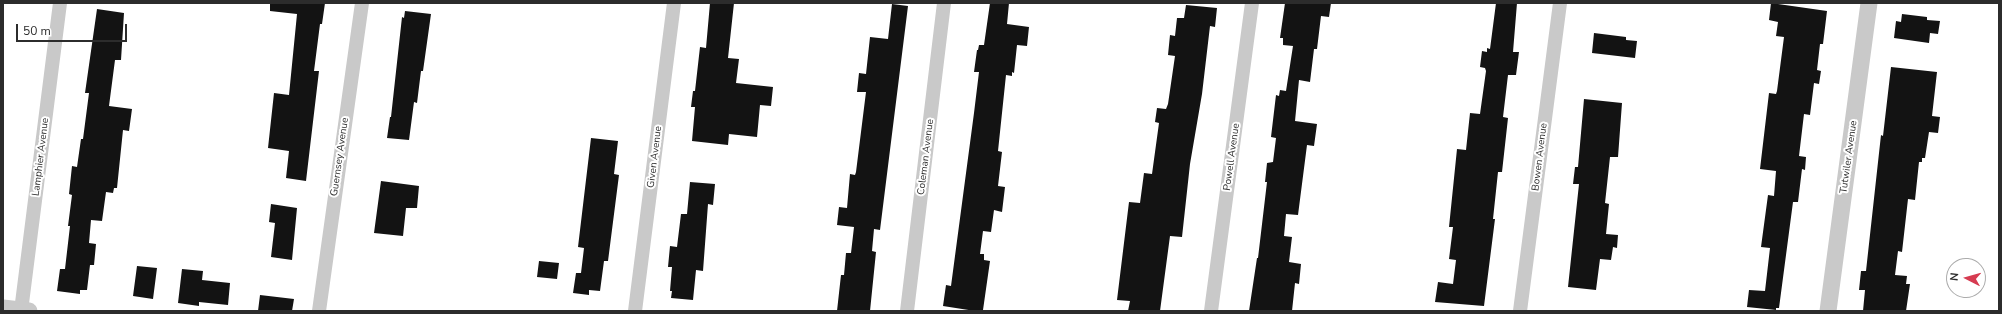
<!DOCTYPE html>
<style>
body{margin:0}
#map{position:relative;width:2002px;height:314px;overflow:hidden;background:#fff;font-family:"Nunito Sans",sans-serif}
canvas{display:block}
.frame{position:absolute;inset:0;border:4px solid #2c2c2c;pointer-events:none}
.north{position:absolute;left:1946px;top:258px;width:40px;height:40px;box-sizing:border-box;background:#fff;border:1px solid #ababab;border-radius:50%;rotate:276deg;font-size:11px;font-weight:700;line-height:16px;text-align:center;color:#2c2c2c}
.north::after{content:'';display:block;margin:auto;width:14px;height:18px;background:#d63b51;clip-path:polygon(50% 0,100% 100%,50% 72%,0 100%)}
.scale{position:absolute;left:16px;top:24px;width:111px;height:18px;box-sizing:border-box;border:2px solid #2c2c2c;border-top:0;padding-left:5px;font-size:12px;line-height:14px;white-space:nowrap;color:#2c2c2c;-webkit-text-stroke:3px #fff;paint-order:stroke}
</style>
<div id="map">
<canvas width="2002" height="314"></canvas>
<div class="frame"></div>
<div class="north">N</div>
<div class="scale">50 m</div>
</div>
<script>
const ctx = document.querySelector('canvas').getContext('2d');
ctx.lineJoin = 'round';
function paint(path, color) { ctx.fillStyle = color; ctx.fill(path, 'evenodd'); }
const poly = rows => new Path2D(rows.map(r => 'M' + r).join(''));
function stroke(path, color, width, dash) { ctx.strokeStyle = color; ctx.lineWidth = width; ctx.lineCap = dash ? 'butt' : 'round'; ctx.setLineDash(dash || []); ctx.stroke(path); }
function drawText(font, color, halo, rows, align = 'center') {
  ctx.font = font + ' "Nunito Sans",sans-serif'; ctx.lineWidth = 4; ctx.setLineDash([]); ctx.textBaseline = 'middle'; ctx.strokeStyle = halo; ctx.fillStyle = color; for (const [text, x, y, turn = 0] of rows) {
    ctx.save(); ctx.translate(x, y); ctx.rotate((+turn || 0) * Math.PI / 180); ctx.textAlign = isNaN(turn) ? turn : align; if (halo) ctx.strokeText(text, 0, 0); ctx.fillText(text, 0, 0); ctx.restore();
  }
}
paint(poly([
 [270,3,325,3,322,24,320,24,314,71,319,71,306,181,286,178,289,151,268,148,274,93,289,95,297,14,270,11],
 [710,3,734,3,728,58,739,59,736,83,773,87,771,106,760,105,757,137,729,134,728,145,692,141,695,107,691,107,693,91,695,91,700,47,706,48],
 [990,3,1009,3,1007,24,1029,27,1027,46,1017,45,1014,73,1012,72,1012,76,1006,75,998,151,1002,152,998,186,1005,187,1002,212,994,210,991,232,983,231,980,254,984,254,984,260,990,261,983,310,975,311,943,306,946,285,951,286,974,113,979,72,974,72,977,50,978,50,979,45,984,45],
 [1285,3,1331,3,1329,17,1321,16,1317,49,1314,49,1310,82,1299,80,1295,121,1317,124,1314,146,1307,145,1298,215,1286,214,1284,236,1292,237,1289,262,1301,264,1299,284,1295,283,1292,311,1249,311,1257,258,1258,258,1267,182,1265,182,1267,163,1273,162,1276,138,1271,137,1276,95,1279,96,1280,90,1286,91,1293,46,1283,45,1283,38,1280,38],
 [1496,3,1517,3,1513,52,1519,52,1516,75,1508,75,1503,117,1508,118,1502,172,1498,172,1493,219,1495,219,1484,306,1435,302,1438,282,1453,284,1456,260,1449,259,1453,227,1449,227,1457,149,1466,150,1470,113,1480,114,1486,71,1485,68,1480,67,1482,51,1487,52,1487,48,1490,49],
 [1771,3,1827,11,1823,44,1820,44,1817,70,1821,71,1819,84,1814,83,1810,115,1804,114,1799,156,1806,157,1805,170,1802,169,1798,202,1793,202,1779,308,1776,308,1776,310,1747,307,1749,290,1765,291,1770,248,1761,247,1768,195,1774,196,1776,171,1760,169,1769,93,1776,94,1777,91,1784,37,1776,36,1778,22,1769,20],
 [892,4,908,6,880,230,874,229,872,251,876,252,870,311,837,311,841,275,844,275,846,253,851,253,854,227,837,225,839,207,847,208,850,174,855,175,856,172,866,92,857,92,859,73,866,74,870,37,888,39],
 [1186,5,1217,8,1215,27,1210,26,1202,94,1190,164,1182,237,1170,236,1160,311,1128,311,1130,301,1117,300,1129,202,1140,203,1144,173,1152,174,1159,123,1155,122,1157,108,1166,109,1168,104,1175,56,1168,55,1170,35,1175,36,1177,18,1184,18],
 [97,9,124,13,121,60,115,60,109,106,132,109,129,131,123,130,117,188,114,188,113,193,106,192,102,221,91,220,89,243,96,244,94,265,90,265,87,290,80,290,80,294,57,291,60,269,65,269,70,226,68,226,72,195,69,194,72,166,77,167,81,139,83,139,89,93,85,93],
 [405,11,431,14,423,71,421,71,417,103,414,102,409,140,387,138,390,117,391,117,402,17,404,18],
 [1902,14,1927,17,1927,20,1940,21,1938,34,1930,33,1929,43,1894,38,1896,21,1901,22],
 [1594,33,1626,37,1626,40,1637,41,1635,58,1592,53],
 [1891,67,1937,72,1932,116,1940,117,1938,133,1929,132,1925,158,1922,158,1922,162,1919,162,1915,200,1908,199,1902,252,1898,251,1895,275,1907,276,1906,284,1910,284,1906,311,1863,311,1865,290,1859,290,1861,271,1866,271,1881,135,1883,136],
 [1584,99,1622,103,1618,157,1610,157,1605,203,1609,204,1606,234,1618,235,1617,248,1613,247,1611,260,1600,259,1596,290,1568,287,1579,184,1573,184,1575,167,1578,167],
 [591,138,618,141,614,174,619,175,608,261,604,261,600,291,589,290,589,295,573,293,576,273,581,273,584,248,578,247],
 [381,181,419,186,417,208,406,208,403,236,374,233],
 [690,182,715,184,713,205,708,204,703,271,696,270,693,300,671,298,672,291,670,291,672,267,668,267,670,246,677,247,681,214,687,214],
 [271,204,297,208,292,260,271,257,275,223,269,222],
 [539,261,559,263,557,279,537,277],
 [137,266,157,268,153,299,133,296],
 [182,269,203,271,202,280,230,283,228,305,199,302,199,306,178,303],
 [260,295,294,299,292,311,258,311]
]), '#131313');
stroke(poly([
 [21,311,60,3],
 [319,311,362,3],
 [635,311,674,3],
 [907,311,944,3],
 [1211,311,1252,3],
 [1520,311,1560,3]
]), '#c9c9c9', 14);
stroke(poly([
 [3,308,29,311],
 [1828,311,1869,3]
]), '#c9c9c9', 17);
drawText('10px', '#2c2c2c', '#fff', [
 ["Lamphier Avenue",41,157,-83],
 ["Guernsey Avenue",340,157,-82],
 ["Given Avenue",655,157,-83],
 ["Coleman Avenue",926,157,-83],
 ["Powell Avenue",1232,157,-82],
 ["Bowen Avenue",1540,157,-83],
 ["Tutwiler Avenue",1849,157,-82]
]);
</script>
